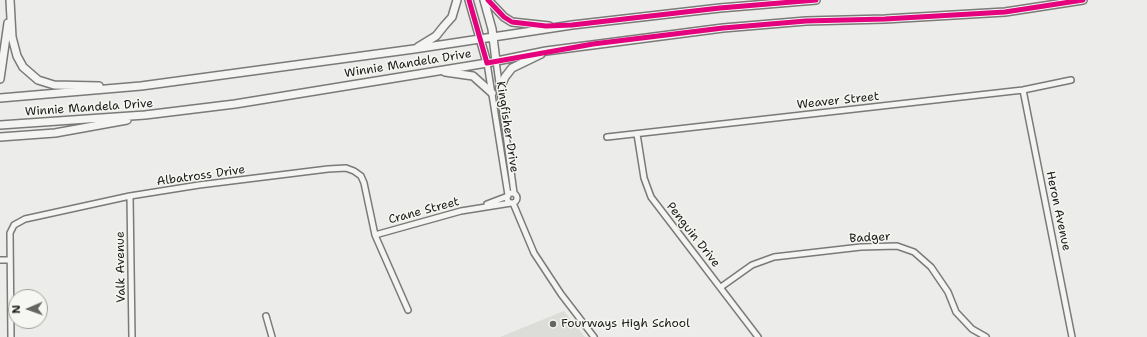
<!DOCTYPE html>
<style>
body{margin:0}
#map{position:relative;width:1147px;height:337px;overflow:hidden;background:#ececea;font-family:"Shantell Sans",sans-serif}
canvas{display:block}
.north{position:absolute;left:8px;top:289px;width:40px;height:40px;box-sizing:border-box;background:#f6f6f2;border:1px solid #9f9f9c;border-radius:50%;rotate:268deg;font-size:11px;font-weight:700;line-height:16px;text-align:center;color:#1c1c1c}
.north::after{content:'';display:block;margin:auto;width:14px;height:18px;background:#656564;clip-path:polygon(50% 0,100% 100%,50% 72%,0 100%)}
</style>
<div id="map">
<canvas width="1147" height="337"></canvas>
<div class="north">N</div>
</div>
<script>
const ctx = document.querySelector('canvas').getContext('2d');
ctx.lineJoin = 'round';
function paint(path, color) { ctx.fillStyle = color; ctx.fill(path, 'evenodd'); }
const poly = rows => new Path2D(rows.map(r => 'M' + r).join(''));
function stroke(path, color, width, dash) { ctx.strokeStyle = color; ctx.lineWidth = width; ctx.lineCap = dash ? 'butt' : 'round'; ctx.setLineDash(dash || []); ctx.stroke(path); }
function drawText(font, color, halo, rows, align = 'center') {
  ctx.font = font + ' "Shantell Sans",sans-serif'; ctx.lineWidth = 3; ctx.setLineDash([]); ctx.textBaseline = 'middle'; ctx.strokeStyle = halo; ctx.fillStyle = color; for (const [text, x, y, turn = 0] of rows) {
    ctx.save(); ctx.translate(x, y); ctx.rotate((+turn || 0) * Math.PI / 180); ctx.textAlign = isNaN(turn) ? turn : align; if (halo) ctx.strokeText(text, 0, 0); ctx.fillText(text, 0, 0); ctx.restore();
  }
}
paint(poly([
 [564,311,585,337,500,337]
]), '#dcdcd9');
const street = poly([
 [496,61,514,193],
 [487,63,508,195],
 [1023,90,1072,337],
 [637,134,644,178,651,197,758,337],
 [607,137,1023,90,1071,80],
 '507 198a5 5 0 1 1 10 0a5 5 0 1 1-10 0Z',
 [130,196,132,337],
 [513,203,534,253,561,294,594,337],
 [487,204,508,196],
 [375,235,461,211,511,203],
 [0,260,9,260],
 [721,287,752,265,774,257,861,247,897,246,914,252,931,267,948,292,956,312,972,329,986,337],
 [266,316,272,337],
 [11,337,10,233,14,225,25,219,130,196,199,185,328,169,346,168,354,171,361,176,364,183,375,235,408,310]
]);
const secondary = poly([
 [10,0,12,37,17,56,23,67,38,80,54,85,99,86],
 [469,0,487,63],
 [484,0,492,29,496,61],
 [488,0,504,17,512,22,549,26],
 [418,47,436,36,444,26,452,17,457,0],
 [445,72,473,76,492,93],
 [0,79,8,23],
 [500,88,505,77,512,68,541,54],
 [0,98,141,86,414,49,572,25,720,8,816,0],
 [0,125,145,115,235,104,487,63,546,51,723,28,806,21,885,19,1005,12,1083,0],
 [0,137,55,133,127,120]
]);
stroke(street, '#7a7a79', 8);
stroke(secondary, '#7a7a79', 10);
stroke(street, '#f4f4f2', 5);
stroke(secondary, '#f4f4f2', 7);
stroke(poly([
 [469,0,487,63,593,44,723,28,806,21,885,19,1005,12,1083,0],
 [488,0,504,17,512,22,546,26,572,25,720,8,816,0]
]), '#e5007d', 5);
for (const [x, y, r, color] of [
 [553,324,4,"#656564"]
]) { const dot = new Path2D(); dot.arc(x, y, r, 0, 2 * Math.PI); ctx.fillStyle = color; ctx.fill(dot); stroke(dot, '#f6f6f2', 1.5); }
drawText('12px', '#1c1c1c', '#f6f6f2', [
 ["Winnie Mandela Drive",408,64,-9],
 ["Weaver Street",838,101,-6],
 ["Winnie Mandela Drive",89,108,-4],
 ["Kingfisher Drive",507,127,81],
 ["Albatross Drive",201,176,-8],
 ["Crane Street",424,211,-15],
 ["Heron Avenue",1058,211,78],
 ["Penguin Drive",693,235,52],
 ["Badger",870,238,-3],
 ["Valk Avenue",121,267,-91]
]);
drawText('12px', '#1c1c1c', '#f6f6f2', [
 ["Fourways High School",561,324]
], 'left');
</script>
